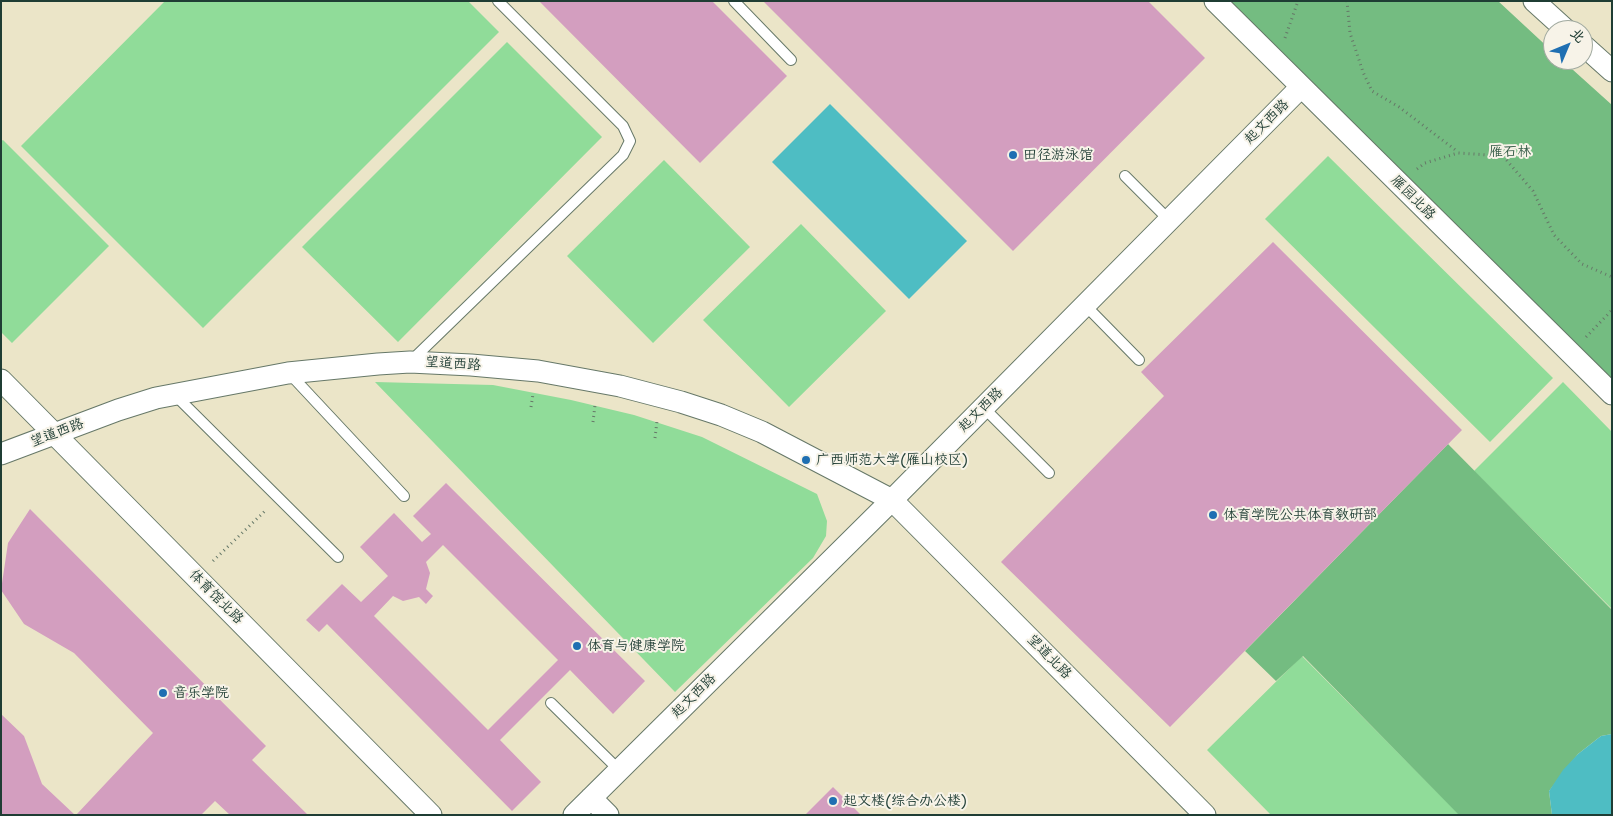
<!DOCTYPE html>
<meta charset="utf-8">
<style>
body{margin:0}
#map{position:relative;width:1613px;height:816px;overflow:hidden;background:#ebe5c8;font-family:"Shantell Sans","LXGW WenKai TC",sans-serif}
canvas{display:block}
.frame{position:absolute;inset:0;border:2px solid #1f3d34;pointer-events:none}
.north{position:absolute;left:1543px;top:20px;width:50px;height:50px;box-sizing:border-box;background:#f7f3e8;border:1px solid #a1aaa0;border-radius:50%;rotate:45deg;font-size:14px;font-weight:700;line-height:20px;text-align:center;color:#1f3d34}
.north::after{content:'';display:block;margin:auto;width:18px;height:22px;background:#1f6fb2;clip-path:polygon(50% 0,100% 100%,50% 72%,0 100%)}
</style>
<div id="map">
<canvas width="1613" height="816"></canvas>
<div class="frame"></div>
<div class="north">北</div>
</div>
<script>
const ctx = document.querySelector('canvas').getContext('2d');
ctx.lineJoin = 'round';
function paint(path, color) { ctx.fillStyle = color; ctx.fill(path, 'evenodd'); }
const poly = rows => new Path2D(rows.map(r => 'M' + r).join(''));
function stroke(path, color, width, dash) { ctx.strokeStyle = color; ctx.lineWidth = width; ctx.lineCap = dash ? 'butt' : 'round'; ctx.setLineDash(dash || []); ctx.stroke(path); }
function drawText(font, color, halo, rows, align = 'center') {
  ctx.font = font + ' "Shantell Sans","LXGW WenKai TC",sans-serif'; ctx.lineWidth = 4; ctx.setLineDash([]); ctx.textBaseline = 'middle'; ctx.strokeStyle = halo; ctx.fillStyle = color; for (const [text, x, y, turn = 0] of rows) {
    ctx.save(); ctx.translate(x, y); ctx.rotate((+turn || 0) * Math.PI / 180); ctx.textAlign = isNaN(turn) ? turn : align; if (halo) ctx.strokeText(text, 0, 0); ctx.fillText(text, 0, 0); ctx.restore();
  }
}
paint(poly([
 [165,1,468,1,499,32,203,328,21,146],
 [507,42,602,137,398,342,302,247],
 [3,140,109,246,12,343,1,332,1,141],
 [1328,156,1553,378,1490,442,1265,219],
 [664,160,750,247,653,343,567,256],
 [801,224,886,311,789,407,703,320],
 [375,382,493,385,571,400,634,415,702,437,817,494,827,521,826,536,813,558,675,692],
 [1563,382,1612,432,1612,609,1474,471],
 [1302,656,1460,815,1271,815,1207,750]
]), '#90dc99');
paint(poly([
 [1215,1,1498,1,1553,52,1553,60,1562,60,1612,105,1612,394],
 [1448,444,1612,610,1612,734,1601,736,1578,754,1549,791,1552,815,1459,815,1303,656,1276,681,1245,651]
]), '#74bc81');
paint(poly([
 [830,104,967,241,909,299,772,162],
 [1612,734,1612,815,1552,815,1549,791,1563,770,1578,754,1601,736]
]), '#4ebdc3');
paint(poly([
 [539,1,712,1,787,76,700,163],
 [763,1,1148,1,1205,58,1013,251],
 [1273,242,1462,430,1170,727,1001,562,1164,396,1141,372],
 [446,483,645,681,613,714,570,670,500,740,541,782,512,811,327,624,319,632,306,620,342,584,361,602,388,576,360,547,394,513,422,542,431,534,413,516],
 [443,545,558,660,488,730,374,616,393,596,403,601,419,597,426,604,433,596,426,589,430,573,426,562],
 [30,509,266,746,252,760,308,815,230,815,215,801,201,815,76,815,153,733,74,653,24,624,1,590,8,543],
 [1,714,24,736,42,784,75,815,1,815],
 [833,787,861,815,805,815]
]), '#d39ebf');
const lane = poly([
 [734,1,791,60],
 [1125,176,1169,220],
 [1085,305,1139,360],
 [411,361,623,155,630,141,623,126,498,1],
 [289,373,404,496],
 [175,395,338,557],
 [984,408,1049,473],
 [551,703,619,770]
]);
const street = poly([
 [1215,1,1612,394],
 [1534,1,1566,30],
 [1583,45,1612,71],
 [1,380,431,815],
 [1,454,118,410,156,398,288,373,378,364,410,362,471,365,538,371,620,386,681,402,721,415,762,432,892,500,1205,815],
 [591,798,608,815],
 [574,815,892,500,1301,87]
]);
stroke(lane, '#667868', 12);
stroke(street, '#667868', 23);
stroke(poly([
 [1347,1,1350,33,1363,72,1372,91,1399,107,1458,152],
 [1285,38,1298,1],
 [1417,169,1425,163,1458,153,1503,156,1533,191,1554,235,1582,264,1612,277],
 [1586,337,1612,310],
 [531,407,533,394],
 [593,422,595,405],
 [655,438,657,421],
 [213,561,266,510]
]), '#667868', 3, [1, 4]);
stroke(lane, '#fff', 10);
stroke(street, '#fff', 21);
for (const [x, y, r, color] of [
 [1013,155,5,"#1f6fb2"],
 [806,460,5,"#1f6fb2"],
 [1213,515,5,"#1f6fb2"],
 [577,646,5,"#1f6fb2"],
 [163,693,5,"#1f6fb2"],
 [833,801,5,"#1f6fb2"]
]) { const dot = new Path2D(); dot.arc(x, y, r, 0, 2 * Math.PI); ctx.fillStyle = color; ctx.fill(dot); stroke(dot, '#f7f3e8', 2); }
drawText('14px', '#1f3d34', '#f7f3e8', [
 ["起文西路",1267,122,-45],
 ["雁园北路",1413,198,45],
 ["望道西路",453,364,4],
 ["起文西路",981,410,-45],
 ["望道西路",57,433,-21],
 ["体育馆北路",216,597,45],
 ["望道北路",1049,657,45],
 ["起文西路",694,696,-45]
]);
drawText('14px', '#365d48', '#f7f3e8', [
 ["雁石林",1510,152]
]);
drawText('14px', '#1f3d34', '#f7f3e8', [
 ["田径游泳馆",1023,155],
 ["广西师范大学(雁山校区)",816,460],
 ["体育学院公共体育教研部",1223,515],
 ["体育与健康学院",587,646],
 ["音乐学院",173,693],
 ["起文楼(综合办公楼)",843,801]
], 'left');
</script>
